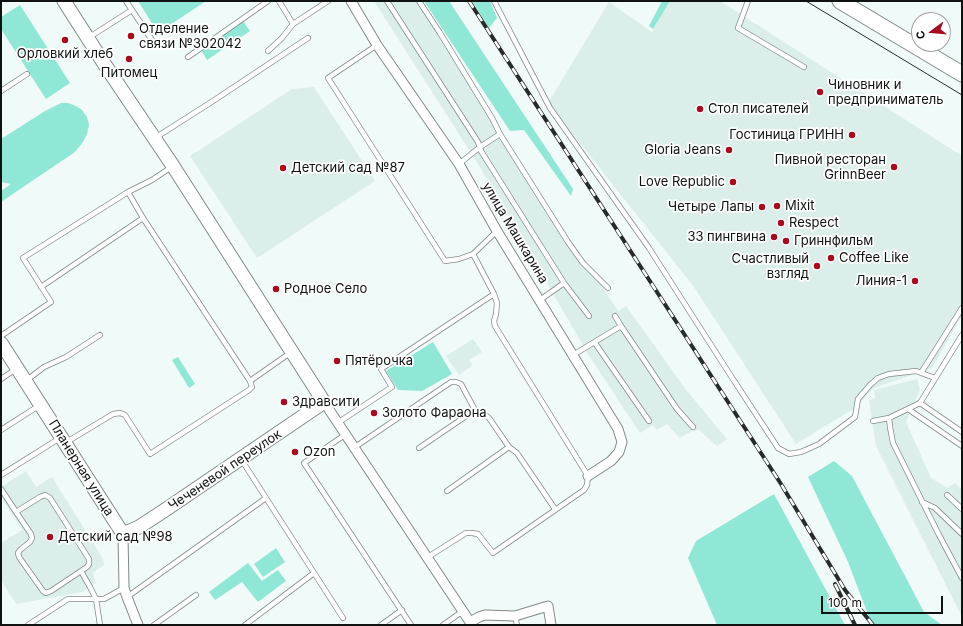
<!DOCTYPE html>
<meta charset="utf-8">
<style>
body{margin:0}
#map{position:relative;width:963px;height:626px;overflow:hidden;background:#f0faf8;font-family:Inter,sans-serif}
canvas{display:block}
.frame{position:absolute;inset:0;border:2px solid #0e1211;pointer-events:none}
.north{position:absolute;left:911px;top:12px;width:40px;height:40px;box-sizing:border-box;background:#fff;border:1px solid #9fa0a0;border-radius:50%;rotate:254deg;font-size:11px;font-weight:700;line-height:16px;text-align:center;color:#0e1211}
.north::after{content:'';display:block;margin:auto;width:14px;height:18px;background:#a50c20;clip-path:polygon(50% 0,100% 100%,50% 72%,0 100%)}
.scale{position:absolute;left:821px;top:596px;width:122px;height:18px;box-sizing:border-box;border:2px solid #0e1211;border-top:0;padding-left:5px;font-size:12px;line-height:14px;white-space:nowrap;color:#0e1211;-webkit-text-stroke:3px #fff;paint-order:stroke}
</style>
<div id="map">
<canvas width="963" height="626"></canvas>
<div class="frame"></div>
<div class="north">С</div>
<div class="scale">100 m</div>
</div>
<script>
const ctx = document.querySelector('canvas').getContext('2d');
ctx.lineJoin = 'round';
function paint(path, color) { ctx.fillStyle = color; ctx.fill(path, 'evenodd'); }
const poly = rows => new Path2D(rows.map(r => 'M' + r).join(''));
function stroke(path, color, width, dash) { ctx.strokeStyle = color; ctx.lineWidth = width; ctx.lineCap = dash ? 'butt' : 'round'; ctx.setLineDash(dash || []); ctx.stroke(path); }
function drawText(font, color, halo, rows, align = 'center') {
  ctx.font = font + ' Inter,sans-serif'; ctx.lineWidth = 3.5; ctx.setLineDash([]); ctx.textBaseline = 'middle'; ctx.strokeStyle = halo; ctx.fillStyle = color; for (const [text, x, y, turn = 0] of rows) {
    ctx.save(); ctx.translate(x, y); ctx.rotate((+turn || 0) * Math.PI / 180); ctx.textAlign = isNaN(turn) ? turn : align; if (halo) ctx.strokeText(text, 0, 0); ctx.fillText(text, 0, 0); ctx.restore();
  }
}
paint(poly([
 [374,1,416,1,493,122,618,311,626,306,687,391,727,439,717,446,699,430,692,431,680,438,667,424,657,430,653,425,640,433,588,354,478,164],
 [668,1,720,1,962,156,962,315,932,368,874,388,855,408,796,444,694,287,548,103,609,2,652,32],
 [314,87,375,181,257,258,190,156,292,89],
 [473,339,482,352,469,360,473,365,459,375,446,356],
 [917,379,920,390,906,422,931,478,947,488,955,483,962,490,962,617,876,446,869,400,875,398,874,390],
 [26,471,36,487,52,477,103,559,104,565,93,573,96,583,82,592,16,604,1,580,1,543,22,530,1,497,1,487]
]), '#dceeea');
paint(poly([
 [138,1,206,1,158,33],
 [424,1,449,1,573,189,571,196,524,130,510,131],
 [472,1,490,1,497,18,489,28],
 [662,1,670,1,653,29,649,26],
 [20,5,70,83,46,99,1,29,1,17],
 [243,21,250,31,207,60,201,50],
 [61,103,68,103,76,106,82,110,87,117,89,125,87,134,83,142,75,152,1,202,1,191,11,184,1,182,1,139,45,111],
 [433,342,452,374,422,391,398,390,386,371],
 [178,357,195,384,189,388,172,360],
 [834,461,852,476,924,612,942,625,872,625,848,562,808,477],
 [774,494,845,625,717,625,688,558,696,541],
 [276,548,285,562,263,577,254,564],
 [248,563,262,581,278,570,286,581,258,602,242,582,215,600,209,592]
]), '#91e7d5');
const lane = poly([
 [279,1,293,24],
 [387,1,478,142,481,151,564,283],
 [419,1,440,33,492,118,500,134,568,242,583,263,608,288],
 [494,1,550,108,649,248,729,373,778,448,789,454,801,452,819,444,855,417,858,399,870,385,878,378,889,374,916,371,935,378],
 [748,1,738,28,804,67],
 [132,10,154,43],
 [88,38,132,10,126,1],
 [377,45,328,78,445,261,459,259,473,254,497,231],
 [268,51,282,38,293,24,328,1],
 [188,57,268,1],
 [1,91,27,74],
 [155,138,213,101,308,38],
 [459,164,480,147,500,134],
 [128,192,143,218,250,381],
 [41,287,143,218],
 [540,300,564,283,589,316],
 [615,316,621,326],
 [962,335,920,403,962,432],
 [1,336,51,302,23,258,128,192,152,180,173,166],
 [595,343,649,421],
 [573,355,621,326,677,409,693,427],
 [921,373,962,308],
 [1,379,16,369],
 [27,380,44,367,66,357,100,335],
 [908,409,962,446],
 [889,418,890,427,893,443,939,535,962,578],
 [873,421,889,418,920,403],
 [339,422,392,387,381,369,494,294],
 [1,430,40,405],
 [346,434,304,463,411,625],
 [65,443,113,414,120,413,125,415,150,454,249,390,252,387,250,381,290,353],
 [355,447,451,382,456,382,461,384,475,410,484,414,489,418,509,447,517,453,555,509],
 [419,448,475,410],
 [241,459,343,618],
 [1,475,60,438],
 [1,489,16,512,31,534,32,538,30,542,20,550,18,553,19,557,43,591,46,593,51,591,87,567,89,564,89,559,50,498,45,495,40,497,16,512],
 [447,491,509,447],
 [947,495,962,509],
 [922,502,935,508,962,534],
 [428,557,466,533,472,533,478,534,493,553,584,490,587,485,588,476,495,326,494,321,496,314,497,303,494,294,473,254],
 [81,571,90,587,96,599,104,599,124,588],
 [127,597,266,498],
 [515,616,517,625],
 [28,625,68,599,96,599,100,625],
 [154,625,196,595],
 [245,625,314,573],
 [381,625,402,610],
 [443,625,463,611]
]);
const street = poly([
 [351,1,377,45,459,164,497,231,618,429,622,442,619,452,611,461,588,476],
 [324,402,472,625],
 [123,534,124,588,127,597,138,625],
 [470,622,479,617,485,615,515,616,548,606,551,625]
]);
const secondary = poly([
 [1,343,123,534,139,527,165,510,324,402,292,352,173,166,105,65,64,1]
]);
const primary = poly([
 [840,1,962,74]
]);
stroke(lane, '#818b89', 6);
stroke(street, '#818b89', 11);
stroke(secondary, '#818b89', 15);
stroke(primary, '#818b89', 17);
stroke(lane, '#fff', 4.5);
stroke(street, '#fff', 9);
stroke(secondary, '#fff', 13);
stroke(primary, '#fff', 15);
stroke(poly([
 [806,1,962,95]
]), '#272c2b', 1);
const rail = poly([
 [469,1,781,484,845,590,873,625],
 [835,584,855,625]
]);
stroke(rail, '#272c2b', 4);
stroke(rail, '#fff', 2.5, [8]);
for (const [x, y, r, color] of [
 [131,36,4,"#a50c20"],
 [65,40,4,"#a50c20"],
 [129,59,4,"#a50c20"],
 [820,92,4,"#a50c20"],
 [700,109,4,"#a50c20"],
 [852,135,4,"#a50c20"],
 [729,150,4,"#a50c20"],
 [894,167,4,"#a50c20"],
 [283,168,4,"#a50c20"],
 [733,182,4,"#a50c20"],
 [777,206,4,"#a50c20"],
 [762,207,4,"#a50c20"],
 [781,223,4,"#a50c20"],
 [774,237,4,"#a50c20"],
 [786,241,4,"#a50c20"],
 [831,258,4,"#a50c20"],
 [817,266,4,"#a50c20"],
 [915,281,4,"#a50c20"],
 [276,289,4,"#a50c20"],
 [337,361,4,"#a50c20"],
 [284,402,4,"#a50c20"],
 [374,413,4,"#a50c20"],
 [295,452,4,"#a50c20"],
 [50,537,4,"#a50c20"]
]) { const dot = new Path2D(); dot.arc(x, y, r, 0, 2 * Math.PI); ctx.fillStyle = color; ctx.fill(dot); stroke(dot, '#fff', 1.5); }
drawText('13px', '#0e1211', '#fff', [
 ["Отделение",139,29],
 ["связи №302042",139,44],
 ["Орловкий хлеб",65,54,"center"],
 ["Питомец",129,73,"center"],
 ["Чиновник и",828,85],
 ["предприниматель",828,100],
 ["Стол писателей",708,109],
 ["Гостиница ГРИНН",844,135,"right"],
 ["Gloria Jeans",721,150,"right"],
 ["Пивной ресторан",886,160,"right"],
 ["GrinnBeer",886,175,"right"],
 ["Детский сад №87",291,168],
 ["Love Republic",725,182,"right"],
 ["Mixit",785,206],
 ["Четыре Лапы",754,207,"right"],
 ["Respect",789,223],
 ["33 пингвина",766,237,"right"],
 ["Гриннфильм",794,241],
 ["Coffee Like",839,258],
 ["Счастливый",809,259,"right"],
 ["взгляд",809,274,"right"],
 ["Линия-1",907,281,"right"],
 ["Родное Село",284,289],
 ["Пятёрочка",345,361],
 ["Здравсити",292,402],
 ["Золото Фараона",382,413],
 ["Ozon",303,452],
 ["Детский сад №98",58,537]
], 'left');
drawText('13px', '#0e1211', '#fff', [
 ["улица Машкарина",515,233,59],
 ["Планерная улица",81,468,58],
 ["Чеченевой переулок",225,470,-34]
]);
</script>
